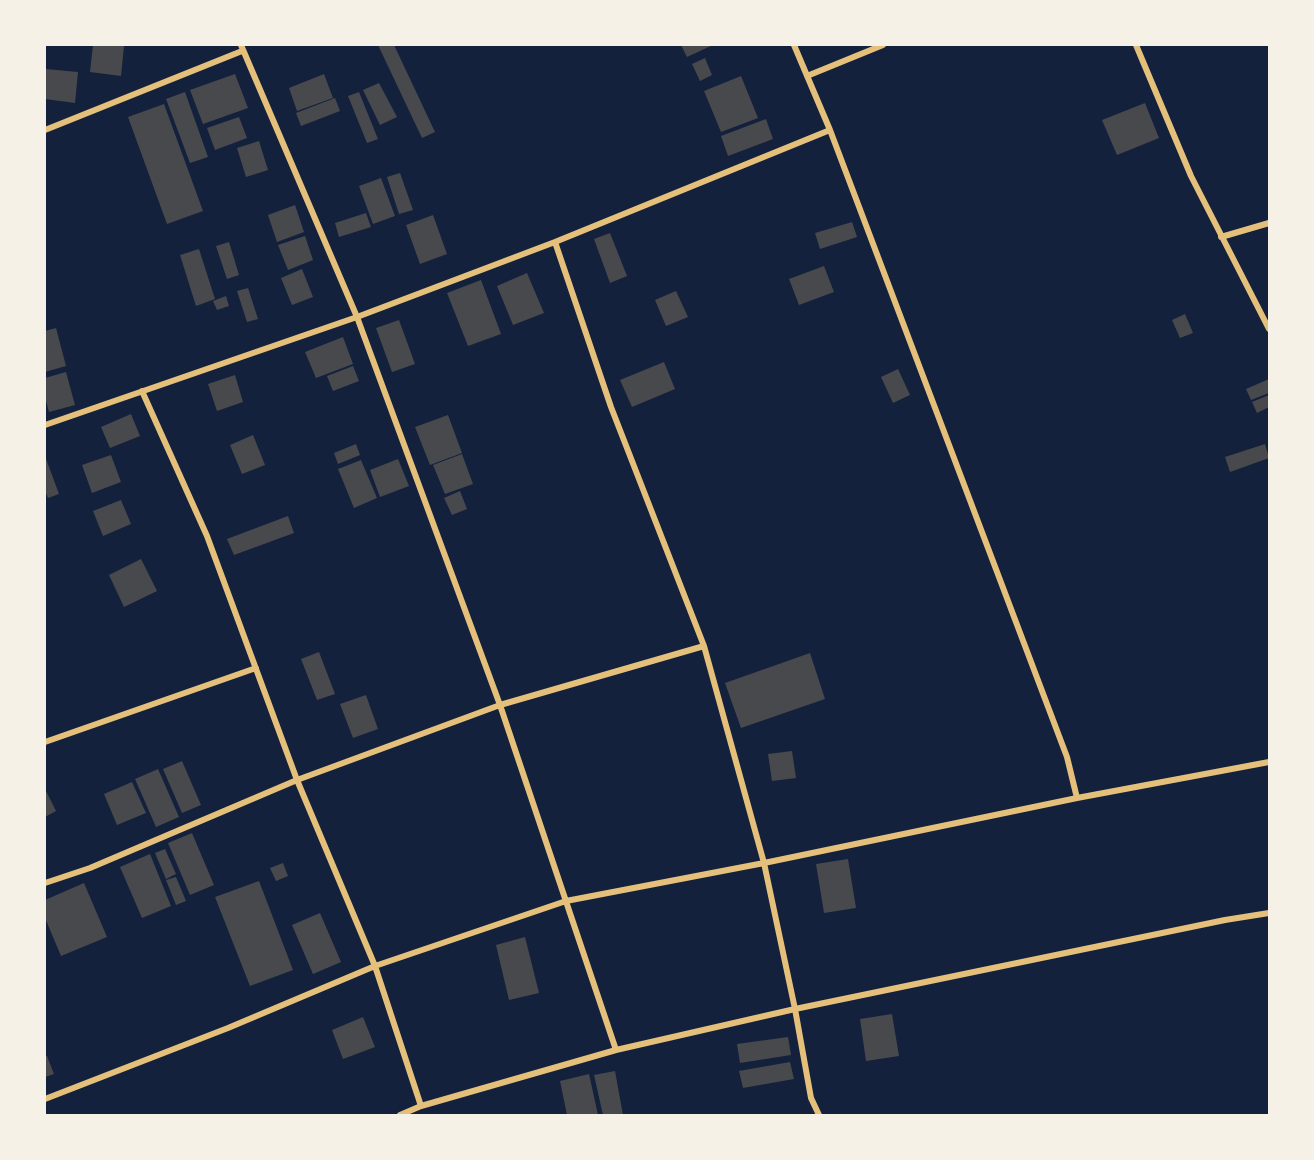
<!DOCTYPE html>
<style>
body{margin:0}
#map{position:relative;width:1314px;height:1160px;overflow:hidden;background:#14213d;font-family:Poppins,sans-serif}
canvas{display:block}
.frame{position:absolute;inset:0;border:46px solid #f6f1e7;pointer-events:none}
</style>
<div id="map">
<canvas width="1314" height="1160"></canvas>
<div class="frame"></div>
</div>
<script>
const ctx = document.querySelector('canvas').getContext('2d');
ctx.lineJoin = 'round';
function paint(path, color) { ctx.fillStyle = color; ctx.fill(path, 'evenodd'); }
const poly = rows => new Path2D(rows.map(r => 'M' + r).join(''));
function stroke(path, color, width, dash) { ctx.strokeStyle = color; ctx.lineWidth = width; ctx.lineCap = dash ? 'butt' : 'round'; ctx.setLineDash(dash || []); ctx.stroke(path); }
paint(poly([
 [93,45,124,46,121,76,90,72],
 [378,45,394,45,435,132,422,138],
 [681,45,713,45,687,57],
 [705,58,712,75,700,81,692,64],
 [46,69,78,72,75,103,45,99],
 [235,74,248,108,203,124,190,90],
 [324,74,333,98,297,111,289,88],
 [741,76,758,118,721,132,704,91],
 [379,83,397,117,380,125,363,90],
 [185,92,208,157,190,163,166,99],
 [359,92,378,139,367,143,348,96],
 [335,98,340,111,301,126,296,113],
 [1145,103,1159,138,1117,155,1102,120],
 [164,104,203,211,167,224,128,117],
 [239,117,247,138,215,150,207,128],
 [766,119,773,139,728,156,721,136],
 [259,141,268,170,246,177,237,148],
 [400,173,413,210,399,214,387,177],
 [381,178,395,216,373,224,359,186],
 [295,205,304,232,277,242,268,215],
 [366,213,371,227,339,237,335,223],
 [433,215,447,254,420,264,406,225],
 [852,222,857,237,820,249,815,233],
 [610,233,627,276,610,283,594,239],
 [305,236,313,260,288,270,278,245],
 [229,242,239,275,227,279,216,246],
 [199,249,215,299,196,306,180,255],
 [824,266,834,292,799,305,789,279],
 [302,269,313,297,292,305,281,278],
 [527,273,544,313,513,325,497,286],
 [481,280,501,334,468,346,447,293],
 [248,288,258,319,247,322,237,291],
 [676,291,688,317,666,326,655,300],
 [226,296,229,306,217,310,213,301],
 [1185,314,1193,333,1180,338,1172,320],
 [399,320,415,364,392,372,376,328],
 [56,328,66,366,45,372,45,331],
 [343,337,353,364,316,378,305,352],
 [664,362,675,389,632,407,620,380],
 [353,366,359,381,333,391,327,376],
 [898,369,910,395,893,403,881,377],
 [66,372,75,405,49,412,45,397,45,378],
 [235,375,243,402,217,411,208,384],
 [1269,379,1269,393,1251,400,1246,389],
 [1269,395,1269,407,1257,413,1252,402],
 [131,414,140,436,110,448,101,427],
 [448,415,462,453,430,465,415,427],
 [253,435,265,465,242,474,230,445],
 [356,444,360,455,338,464,334,453],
 [1265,444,1269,458,1230,472,1225,457],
 [462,454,473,484,445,494,433,465],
 [111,455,121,482,92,493,82,465],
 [45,456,59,494,48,498,45,491],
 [398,459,409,486,380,497,370,470],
 [361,460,377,498,354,508,338,469],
 [460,491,467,509,452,515,444,498],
 [121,500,131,524,103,536,93,511],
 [288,516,294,533,234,555,227,539],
 [141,559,157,591,124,607,109,575],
 [319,652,335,694,317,700,301,659],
 [810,653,825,699,741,728,725,683],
 [366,695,378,729,353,738,340,704],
 [792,751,796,778,772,781,768,754],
 [182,761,201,805,182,813,163,769],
 [158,769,179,817,156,827,135,779],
 [132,782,146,813,117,825,104,794],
 [45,789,56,811,45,817],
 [192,833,214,885,190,895,168,843],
 [165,849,176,874,166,879,155,853],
 [150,854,171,906,142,918,120,867],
 [848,859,856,908,824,913,816,864],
 [283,863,288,876,276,881,270,868],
 [176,877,186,901,176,905,166,880],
 [259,881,293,970,250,986,215,897],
 [84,883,107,937,61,956,45,918,45,900],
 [320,913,341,962,313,974,292,925],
 [525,937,539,993,509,1000,496,945],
 [892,1014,899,1056,866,1061,860,1019],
 [363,1017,375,1047,343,1059,332,1030],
 [788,1037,791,1055,740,1063,737,1044],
 [45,1056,47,1056,54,1074,45,1077],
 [790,1062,794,1079,743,1088,739,1071],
 [615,1071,623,1115,603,1115,594,1075],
 [589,1074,598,1115,567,1115,560,1081]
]), '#48494c');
stroke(poly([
 [241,45,357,317,500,705,616,1050],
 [1136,45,1191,176,1269,329],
 [807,76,883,45],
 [45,130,242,51],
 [830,130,1067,757,1077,798],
 [1221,237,1269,223],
 [555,242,611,407,704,646,764,863,1077,798,1269,762],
 [142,391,207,536,297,780,375,966,421,1106],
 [45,425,357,317,555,242,830,130,794,45],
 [45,742,256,668],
 [45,883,90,868,297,780,500,705,704,646],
 [45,1099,228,1028,375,966,566,901,764,863,795,1009,616,1050,421,1106,400,1115],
 [819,1115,811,1098,795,1009,1225,920,1269,913]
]), '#e5c07b', 6);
</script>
